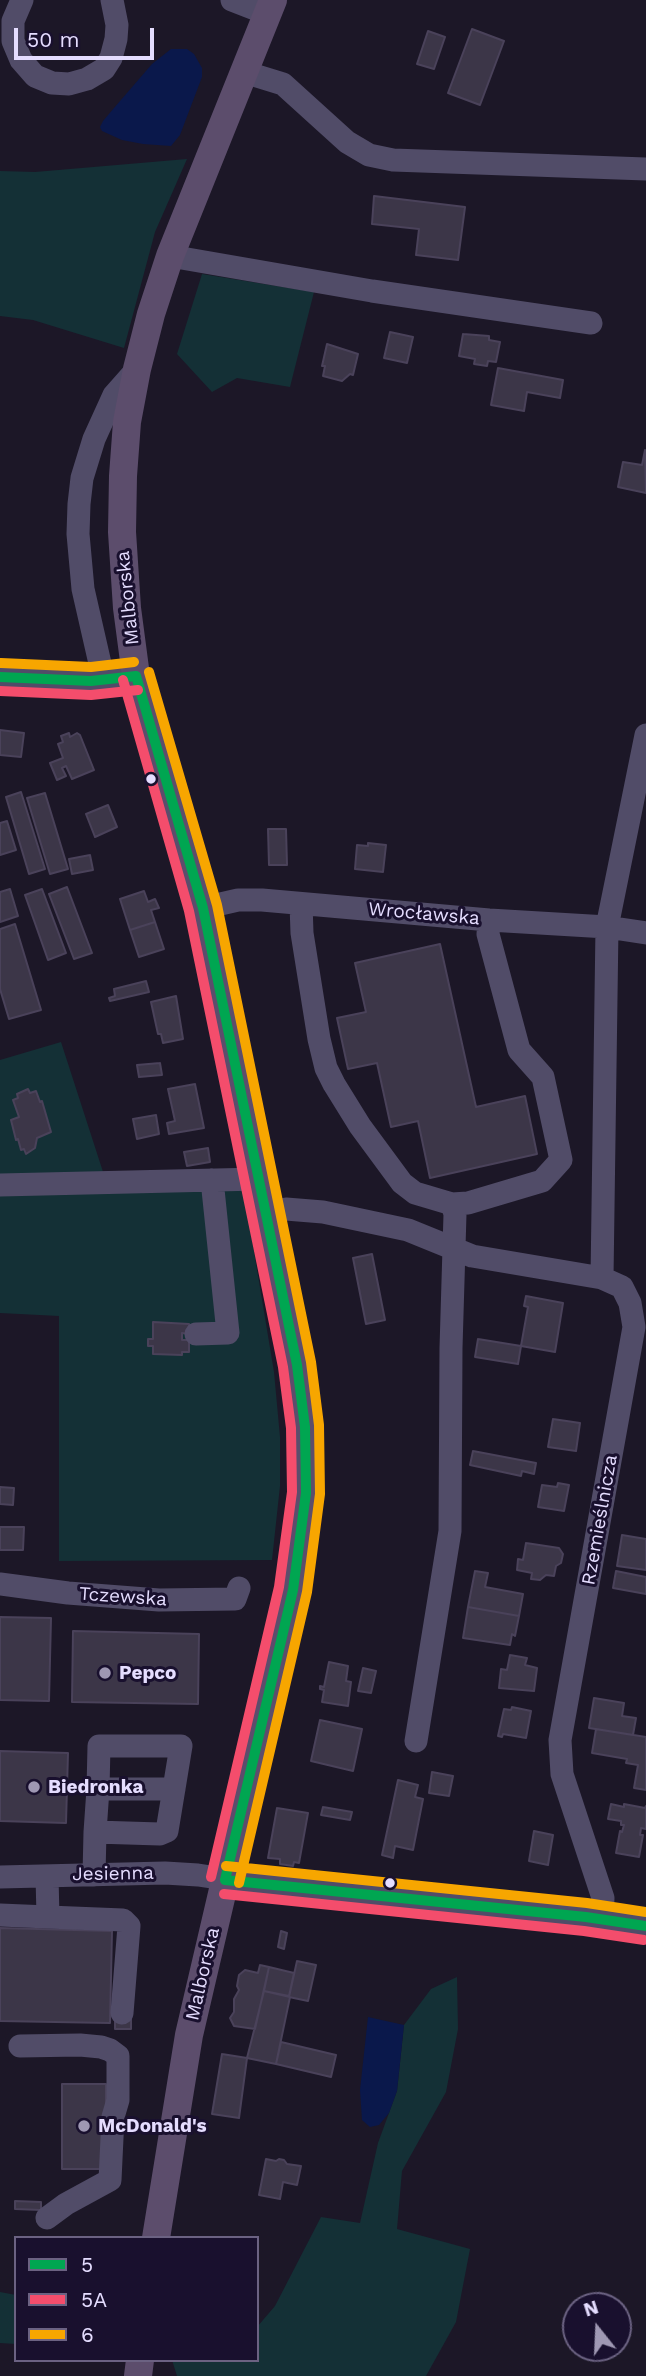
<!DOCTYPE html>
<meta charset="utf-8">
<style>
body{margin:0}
#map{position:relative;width:646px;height:2376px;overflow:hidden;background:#1c1727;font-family:"Work Sans",sans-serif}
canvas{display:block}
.legend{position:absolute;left:14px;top:2236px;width:245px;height:126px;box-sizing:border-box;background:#19102e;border:2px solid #6b6282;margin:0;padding:9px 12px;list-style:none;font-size:21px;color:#e5ddff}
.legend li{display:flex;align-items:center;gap:14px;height:35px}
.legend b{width:35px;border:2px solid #6b6282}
.north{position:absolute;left:562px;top:2292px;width:70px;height:70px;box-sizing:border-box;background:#19102e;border:2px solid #6b6282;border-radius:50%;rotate:342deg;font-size:19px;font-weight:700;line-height:28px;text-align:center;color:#e5ddff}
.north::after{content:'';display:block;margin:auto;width:24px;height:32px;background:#9f98b3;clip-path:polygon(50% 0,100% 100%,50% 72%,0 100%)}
.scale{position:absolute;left:14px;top:28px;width:140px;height:32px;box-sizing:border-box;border:4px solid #e5ddff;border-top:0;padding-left:9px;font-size:21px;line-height:24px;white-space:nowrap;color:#e5ddff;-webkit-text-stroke:5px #19102e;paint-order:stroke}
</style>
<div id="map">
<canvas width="646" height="2376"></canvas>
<ul class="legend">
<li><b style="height:9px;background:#00a651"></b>5</li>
<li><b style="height:9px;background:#f44d6c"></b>5A</li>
<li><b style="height:9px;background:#f7a600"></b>6</li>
</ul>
<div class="north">N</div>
<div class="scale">50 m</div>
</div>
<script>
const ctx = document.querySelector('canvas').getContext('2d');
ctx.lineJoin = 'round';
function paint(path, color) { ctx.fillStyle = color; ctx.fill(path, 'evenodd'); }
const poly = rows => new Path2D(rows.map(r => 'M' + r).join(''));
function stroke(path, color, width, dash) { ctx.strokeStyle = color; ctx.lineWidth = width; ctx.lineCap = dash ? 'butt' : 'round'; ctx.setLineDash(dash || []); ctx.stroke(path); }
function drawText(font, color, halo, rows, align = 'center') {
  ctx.font = font + ' "Work Sans",sans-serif'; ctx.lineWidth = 6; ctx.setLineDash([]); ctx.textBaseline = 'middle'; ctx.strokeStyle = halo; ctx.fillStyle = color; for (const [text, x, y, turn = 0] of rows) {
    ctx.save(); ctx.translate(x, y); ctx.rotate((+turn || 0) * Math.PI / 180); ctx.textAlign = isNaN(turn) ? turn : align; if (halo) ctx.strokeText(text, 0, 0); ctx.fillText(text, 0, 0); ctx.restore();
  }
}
paint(poly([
 [187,159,155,232,124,348,33,320,0,316,0,171,35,172],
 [202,274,314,292,290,387,237,378,212,392,177,354],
 [61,1042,105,1178,241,1173,274,1372,280,1437,280,1486,272,1560,59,1561,59,1316,0,1313,0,1060],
 [457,1977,458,2029,446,2092,402,2171,397,2229,470,2249,456,2322,426,2376,177,2376,172,2360,257,2360,257,2327,275,2306,321,2217,360,2223,378,2143,397,2091,404,2025,431,1989],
 [0,2292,16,2295,16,2344,0,2343]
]), '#143036');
paint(poly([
 [171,49,187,49,194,54,202,68,202,77,180,135,171,146,143,144,122,140,102,131,100,127,103,121,114,108,152,64],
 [368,2017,404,2025,397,2091,389,2113,379,2125,370,2127,362,2120,360,2090]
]), '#0a184b');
const building = poly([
 [472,29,504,41,480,105,448,93,472,29],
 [428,31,445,37,434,69,417,64,428,31],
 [374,196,465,207,458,260,416,255,419,229,372,224,374,196],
 [390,332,413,337,407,363,384,358,390,332],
 [463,334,489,336,489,340,500,342,496,362,488,361,487,366,474,364,475,359,459,356,463,334],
 [327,344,358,354,353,375,350,374,342,381,323,376,325,366,322,366,327,344],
 [498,368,563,380,560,398,527,392,524,411,491,405,498,368],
 [645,450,646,493,618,487,623,462,642,465,645,450],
 [0,730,24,733,21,757,0,755,0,730],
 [69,733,70,737,77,733,80,735,94,770,72,779,66,766,62,768,66,776,57,780,50,763,63,758,58,744,63,742,61,736,69,733],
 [21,792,45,869,29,874,6,797,21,792],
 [45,793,68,869,50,874,27,798,45,793],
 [108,805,117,827,95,837,86,814,108,805],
 [7,821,16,850,0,855,0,823,7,821],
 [268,829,286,829,287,865,269,865,268,829],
 [368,843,386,845,383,872,355,869,357,845,368,846,368,843],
 [90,855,93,870,72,874,69,859,90,855],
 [67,887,92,953,74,959,49,894,67,887],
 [10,889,18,916,0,922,0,892,10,889],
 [42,889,66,953,48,960,25,895,42,889],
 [144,891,148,902,155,899,159,908,151,910,155,922,130,930,120,899,144,891],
 [155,922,164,949,139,957,130,930,155,922],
 [15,924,41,1010,9,1019,0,989,0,929,15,924],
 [440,944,476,1107,525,1096,537,1154,430,1178,418,1121,391,1127,377,1063,348,1069,337,1018,366,1012,355,963,440,944],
 [146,981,149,992,110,1001,109,998,115,996,114,989,146,981],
 [176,996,183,1039,163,1043,161,1034,158,1034,151,1002,176,996],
 [160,1063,162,1075,139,1077,137,1065,160,1063],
 [195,1084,204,1128,169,1134,167,1123,175,1121,168,1089,195,1084],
 [28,1089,30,1093,36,1091,40,1102,42,1101,51,1132,37,1138,35,1148,26,1154,24,1149,21,1150,18,1139,16,1140,11,1120,19,1117,13,1100,18,1098,17,1094,28,1089],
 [156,1115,159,1134,137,1139,133,1119,156,1115],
 [208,1148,210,1162,187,1166,184,1152,208,1148],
 [372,1254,385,1320,366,1324,353,1258,372,1254],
 [526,1296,563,1303,555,1352,521,1346,528,1307,524,1306,526,1296],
 [153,1322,189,1324,189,1334,182,1333,182,1340,189,1340,189,1352,182,1352,182,1355,153,1354,153,1346,148,1346,148,1339,153,1339,153,1322],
 [478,1339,521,1346,518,1364,475,1357,478,1339],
 [553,1419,580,1423,576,1451,548,1447,553,1419],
 [473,1451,536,1463,534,1474,522,1471,521,1476,470,1465,473,1451],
 [558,1483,569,1485,564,1511,538,1507,542,1485,557,1487,558,1483],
 [0,1487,14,1488,13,1505,0,1504,0,1487],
 [0,1527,24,1527,23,1550,0,1550,0,1527],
 [622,1535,646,1539,646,1570,617,1566,622,1535],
 [526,1543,559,1548,563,1554,561,1563,556,1566,554,1576,546,1575,540,1580,531,1579,532,1573,517,1570,518,1559,523,1560,526,1543],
 [475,1571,488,1573,485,1587,523,1594,519,1616,468,1607,475,1571],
 [616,1571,646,1577,646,1594,613,1588,616,1571],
 [468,1607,519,1616,515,1636,512,1634,510,1645,463,1638,468,1607],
 [0,1617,51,1618,49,1701,0,1700,0,1617],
 [73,1631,199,1634,198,1704,72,1702,73,1631],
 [510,1655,527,1658,525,1665,537,1668,534,1691,499,1688,501,1669,507,1670,510,1655],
 [329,1662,348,1666,346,1681,351,1682,348,1706,322,1702,324,1690,320,1689,320,1686,324,1687,329,1662],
 [363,1668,376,1671,371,1693,358,1691,363,1668],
 [594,1698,624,1703,622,1716,636,1718,633,1735,589,1728,594,1698],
 [512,1707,531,1711,526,1738,503,1734,502,1737,498,1736,504,1709,511,1710,512,1707],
 [320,1720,362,1729,353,1771,311,1761,320,1720],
 [596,1729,646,1737,646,1790,634,1788,638,1765,626,1763,627,1759,592,1753,596,1729],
 [0,1751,68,1753,66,1823,0,1821,0,1751],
 [432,1772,453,1776,449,1796,429,1793,432,1772],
 [398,1780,418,1785,415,1797,423,1799,413,1850,395,1846,393,1858,382,1855,398,1780],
 [611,1804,624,1807,624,1804,645,1808,646,1806,646,1829,641,1828,640,1835,643,1835,639,1857,616,1853,620,1831,622,1832,624,1825,621,1825,621,1821,608,1819,611,1804],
 [323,1807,352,1812,350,1820,321,1815,323,1807],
 [277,1808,308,1813,299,1863,294,1862,293,1866,280,1864,280,1859,268,1858,277,1808],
 [534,1831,553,1835,548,1865,529,1861,534,1831],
 [0,1928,112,1931,110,2023,0,2021,0,1928],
 [281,1931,287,1933,284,1949,278,1947,281,1931],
 [297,1961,316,1965,308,2001,289,1997,297,1961],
 [260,1965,269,1967,255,2029,234,2026,230,2018,234,2012,234,1999,239,1990,237,1986,239,1975,245,1970,258,1973,260,1965],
 [269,1967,294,1973,289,1996,264,1991,269,1967],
 [264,1991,290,1997,276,2064,247,2058,264,1991],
 [115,2015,131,2016,131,2029,115,2029,115,2015],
 [281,2042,336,2055,331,2077,276,2064,281,2042],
 [222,2054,247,2058,239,2118,212,2114,222,2054],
 [62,2084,106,2084,106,2169,62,2169,62,2084],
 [266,2159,276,2161,279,2159,284,2160,287,2164,301,2166,297,2185,283,2182,280,2199,259,2195,266,2159],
 [15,2201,41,2202,41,2210,15,2209,15,2201]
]);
paint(building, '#3c3648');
stroke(building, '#4a425a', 2);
stroke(poly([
 [22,0,13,21,13,41,21,60,35,76,52,83,69,84,87,79,104,69,111,58,116,39,117,25,112,0],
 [232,0,268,14],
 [244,72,283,84,347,142,369,155,393,160,646,169],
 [170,256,372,291,591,323],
 [0,677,91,681,119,679],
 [104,681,83,589,78,534,79,504,82,478,94,439,114,395,137,369],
 [301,904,302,933,319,1039,326,1068,334,1084,360,1126,402,1183,415,1193,452,1204,455,1214,451,1348,450,1531,416,1741],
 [203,908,238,900,262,900,489,920,607,927,646,933],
 [0,1185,259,1179],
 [452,1204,468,1203,542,1181,561,1160,543,1077,519,1050,488,934,489,920],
 [266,1212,286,1209,323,1212,408,1230,472,1256,602,1278,622,1287,630,1303,634,1327,560,1740,562,1774,603,1898,602,1920],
 [602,1278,607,927,646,735],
 [196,1334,228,1333,212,1180],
 [0,1584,68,1593,159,1600,235,1599,239,1588],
 [98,1789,174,1789],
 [94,1875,95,1832,98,1789,99,1746,181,1746,167,1831,160,1834,95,1832],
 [47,1876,48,1917,123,1920,129,1926,122,2013],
 [0,1877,165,1873,198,1875,277,1887,586,1917,646,1926],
 [0,1915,48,1917],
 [20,2046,80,2045,101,2047,110,2050,118,2056,118,2100,113,2117,110,2180,66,2204,47,2218]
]), '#514c68', 23);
stroke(poly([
 [156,2238,189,2035,293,1590,306,1493,305,1427,297,1365,213,954,203,908,136,676,127,608,122,532,123,476,127,422,137,369,151,314,170,256,273,0],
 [138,2376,140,2360]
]), '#5c4d6c', 28);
stroke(poly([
 [136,676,203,908,297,1365,305,1427,306,1493,293,1590,225,1880],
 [0,677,91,681,136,676],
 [225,1880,586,1917,646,1926]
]), '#00a651', 10);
stroke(poly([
 [123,680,189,911,283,1367,291,1428,292,1492,279,1587,211,1877],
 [0,691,91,695,138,690],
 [224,1894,584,1931,644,1940]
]), '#f44d6c', 10);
stroke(poly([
 [1,663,91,667,134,662],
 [149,672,217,905,311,1362,319,1425,320,1494,307,1592,239,1883],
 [226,1866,587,1903,646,1912]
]), '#f7a600', 10);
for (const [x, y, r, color] of [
 [151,779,6,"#e5ddff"],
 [105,1673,7,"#9f98b3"],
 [34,1787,7,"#9f98b3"],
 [390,1883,6,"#e5ddff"],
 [84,2126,7,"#9f98b3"]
]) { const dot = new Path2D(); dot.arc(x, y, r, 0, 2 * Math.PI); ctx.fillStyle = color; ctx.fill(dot); stroke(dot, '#19102e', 2.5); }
drawText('19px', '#e5ddff', '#19102e', [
 ["Malborska",128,598,-96],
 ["Wrocławska",424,914,5],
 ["Rzemieślnicza",600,1520,-80],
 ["Tczewska",123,1597,4],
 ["Jesienna",113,1874,-1],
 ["Malborska",203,1974,-77]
]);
drawText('bold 19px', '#e5ddff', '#19102e', [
 ["Pepco",119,1673],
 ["Biedronka",48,1787],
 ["McDonald's",98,2126]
], 'left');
</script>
